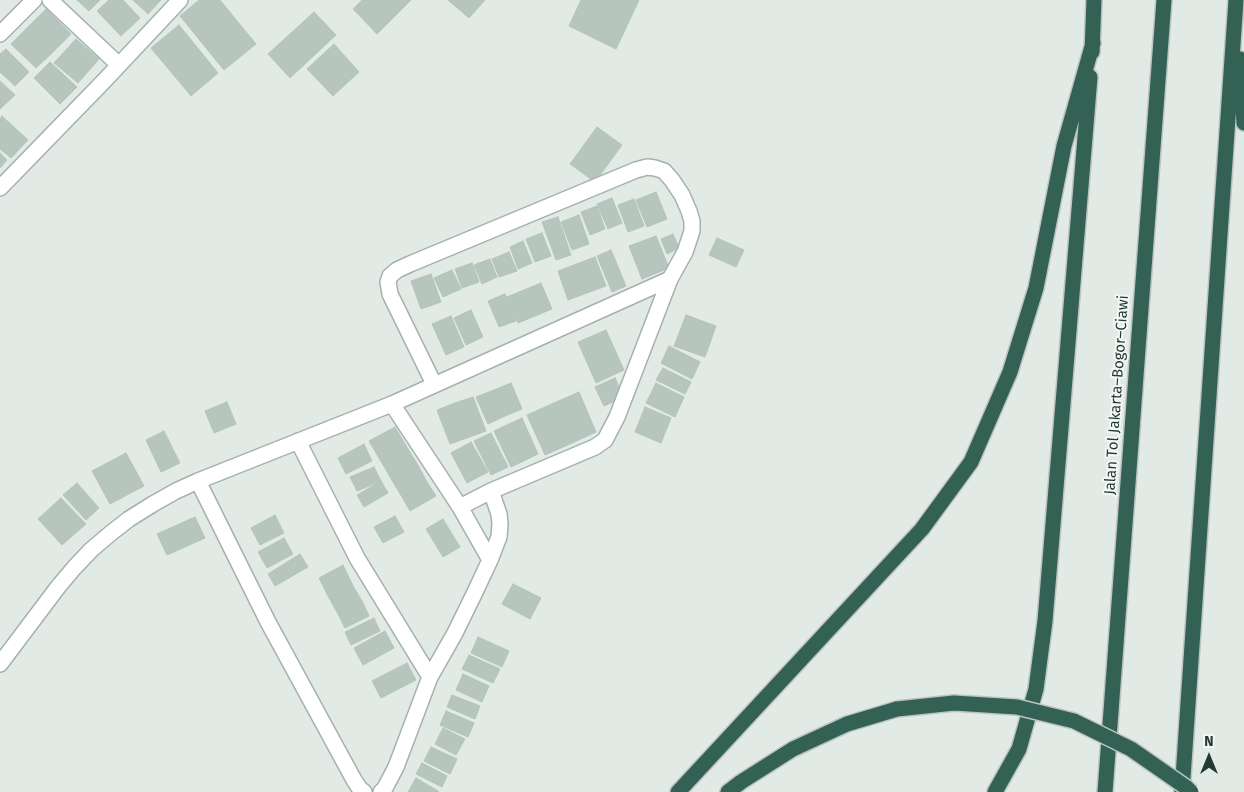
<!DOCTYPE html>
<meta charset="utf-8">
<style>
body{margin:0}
#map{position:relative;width:1244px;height:792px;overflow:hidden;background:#e2eae6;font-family:"Fira Sans",sans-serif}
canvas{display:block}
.north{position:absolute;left:1184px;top:732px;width:50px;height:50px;-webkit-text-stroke:4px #f2f7f4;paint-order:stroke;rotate:0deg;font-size:14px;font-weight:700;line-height:20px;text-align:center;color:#243932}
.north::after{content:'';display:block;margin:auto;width:18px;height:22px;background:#243932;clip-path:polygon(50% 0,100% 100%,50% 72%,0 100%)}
</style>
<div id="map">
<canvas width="1244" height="792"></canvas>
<div class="north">N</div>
</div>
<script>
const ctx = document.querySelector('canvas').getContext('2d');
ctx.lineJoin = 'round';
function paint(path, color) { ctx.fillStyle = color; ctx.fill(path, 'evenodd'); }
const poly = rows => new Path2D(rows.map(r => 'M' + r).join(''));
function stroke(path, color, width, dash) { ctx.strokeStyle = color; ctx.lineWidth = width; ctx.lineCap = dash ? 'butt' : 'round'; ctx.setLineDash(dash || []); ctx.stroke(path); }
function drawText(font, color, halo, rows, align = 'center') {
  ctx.font = font + ' "Fira Sans",sans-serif'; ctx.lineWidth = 4; ctx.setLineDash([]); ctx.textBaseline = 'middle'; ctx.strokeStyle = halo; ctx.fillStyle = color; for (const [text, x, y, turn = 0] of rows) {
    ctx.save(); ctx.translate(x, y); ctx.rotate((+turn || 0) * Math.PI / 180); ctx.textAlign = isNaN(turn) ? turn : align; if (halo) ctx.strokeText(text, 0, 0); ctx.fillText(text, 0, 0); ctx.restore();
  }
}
const building = poly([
 [77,0,100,0,89,11,77,0],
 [109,0,123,0,140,18,121,36,97,11,109,0],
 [133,0,161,0,148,14,133,0],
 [199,0,220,0,256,44,224,70,180,16,199,0],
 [362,0,411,0,377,34,353,9,362,0],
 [448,0,485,0,469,18,448,0],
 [581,0,639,0,616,49,569,26,581,0],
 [46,9,71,34,51,54,26,29,46,9],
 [314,12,336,35,290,78,268,54,314,12],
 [179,25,218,73,191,96,151,48,179,25],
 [26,29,51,54,36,68,11,44,26,29],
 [76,39,99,59,78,83,54,63,76,39],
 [334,44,359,72,333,96,307,69,334,44],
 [6,49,29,72,15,86,0,72,0,54,6,49],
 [50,62,77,87,60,104,34,78,50,62],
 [0,81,15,95,0,109,0,81],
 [2,116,28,140,11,158,0,149,0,119,2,116],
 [597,127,622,145,595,182,570,164,597,127],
 [0,153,7,160,0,168,0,153],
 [656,192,667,219,647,227,636,200,656,192],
 [612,198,622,223,608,229,597,204,612,198],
 [634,199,644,226,628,232,618,205,634,199],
 [597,206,605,229,590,235,581,212,597,206],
 [579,215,589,244,572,250,561,222,579,215],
 [558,217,571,255,556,260,542,222,558,217],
 [542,233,551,256,535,262,526,239,542,233],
 [673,234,679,248,667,254,661,239,673,234],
 [656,236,669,268,642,279,629,246,656,236],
 [717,238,744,250,736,267,709,255,717,238],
 [523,241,532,263,518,269,510,247,523,241],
 [611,250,626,286,612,292,597,256,611,250],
 [509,252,517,271,499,277,492,259,509,252],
 [595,257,606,286,568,300,558,271,595,257],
 [490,259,497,277,482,284,474,265,490,259],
 [472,263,479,282,462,288,455,269,472,263],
 [452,270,461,289,443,297,434,278,452,270],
 [431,274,441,302,421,309,411,281,431,274],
 [541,283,552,309,518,323,507,297,541,283],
 [505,294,516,321,499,327,488,301,505,294],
 [471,310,483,337,466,345,454,318,471,310],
 [686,315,716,326,705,357,674,346,686,315],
 [451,316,464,347,446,355,432,324,451,316],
 [606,330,624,370,596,383,578,342,606,330],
 [669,346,700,362,692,379,661,363,669,346],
 [663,368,691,382,685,394,656,380,663,368],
 [615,378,624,397,604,406,595,387,615,378],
 [511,383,522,409,505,416,494,390,511,383],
 [656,383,684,397,675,417,646,403,656,383],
 [494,390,505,416,488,424,476,397,494,390],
 [579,392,596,432,572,443,554,403,579,392],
 [473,397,486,431,467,438,455,403,473,397],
 [227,402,236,424,214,433,205,411,227,402],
 [455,403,467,438,450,444,437,410,455,403],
 [554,403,572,443,545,455,527,415,554,403],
 [645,407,671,418,661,443,635,432,645,407],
 [522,418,538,454,511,467,494,431,522,418],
 [395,427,408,449,382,463,369,441,395,427],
 [164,431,180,463,161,472,146,440,164,431],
 [491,433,508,467,491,475,474,441,491,433],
 [471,442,488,472,467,483,451,453,471,442],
 [364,444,372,461,346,474,338,458,364,444],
 [408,449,419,467,393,482,382,463,408,449],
 [126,453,144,486,110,504,92,471,126,453],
 [374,467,381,481,357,491,350,477,374,467],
 [419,467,427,482,402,497,393,482,419,467],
 [381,481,388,493,364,507,357,495,381,481],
 [427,482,436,496,410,511,402,497,427,482],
 [77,483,99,508,86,520,63,495,77,483],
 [61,498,86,524,62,545,38,519,61,498],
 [275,515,284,533,260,545,251,528,275,515],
 [395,516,404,532,383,543,374,527,395,516],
 [195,517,205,538,167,555,157,534,195,517],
 [443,519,460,547,443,557,426,529,443,519],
 [284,538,293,554,267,568,258,552,284,538],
 [300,554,308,567,275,586,268,574,300,554],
 [343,565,353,586,329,598,319,578,343,565],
 [513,584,541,598,530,619,502,604,513,584],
 [353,586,362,601,338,614,329,598,353,586],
 [362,601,369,616,345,628,338,614,362,601],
 [374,618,380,631,351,645,345,632,374,618],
 [385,631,394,648,363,665,354,648,385,631],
 [478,637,509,651,502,667,471,653,478,637],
 [469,655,500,669,493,683,462,669,469,655],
 [407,663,416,680,381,698,372,681,407,663],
 [463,674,489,686,482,702,456,690,463,674],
 [452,695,480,706,475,719,447,707,452,695],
 [446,711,474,723,468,737,440,725,446,711],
 [443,728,465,739,456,755,435,744,443,728],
 [431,747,457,759,450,774,424,761,431,747],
 [422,763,447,776,442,787,416,774,422,763],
 [416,778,438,791,438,792,408,792,416,778]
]);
paint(building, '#b7c5bf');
stroke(building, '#b5c3bc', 1);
const street = poly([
 [50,0,119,65],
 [0,34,34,0],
 [0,188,105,80,180,0],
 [392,404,460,507,491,491,595,447,605,440,617,417,670,279,685,252,692,231,692,221,689,211,682,195,672,180,664,171,655,168,647,167,636,170,410,264,397,270,390,276,388,282,390,294,434,384],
 [298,441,357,558,430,677,455,633,476,590,490,560,499,537,500,524,499,514,491,491],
 [198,481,268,622,354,780,360,789,364,792],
 [460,507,490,560],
 [0,664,58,587,74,568,91,550,111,533,129,519,153,504,176,491,198,481,392,404,670,279],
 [381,792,385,788,396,767,430,677]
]);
const highway = poly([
 [1092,52,1094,0],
 [1240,59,1244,123],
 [678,792,922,529,971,462,1010,372,1036,288,1064,146,1093,43],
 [728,792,741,782,793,749,847,724,897,709],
 [995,792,1019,749,1036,689,1045,621,1090,77],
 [1105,792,1164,0],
 [1182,792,1236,0]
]);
stroke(street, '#a5b1ac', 18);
stroke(highway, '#bdc4c2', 18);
stroke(street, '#fff', 15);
stroke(highway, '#336254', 15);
const highwayBridge = poly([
 [897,709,954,703,1017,707,1074,721,1131,749,1187,788,1191,792]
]);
stroke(highwayBridge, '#bdc4c2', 18, []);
stroke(highwayBridge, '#336254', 15);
drawText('15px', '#243932', '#f2f7f4', [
 ["Jalan Tol Jakarta–Bogor–Ciawi",1117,395,-86]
]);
</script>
